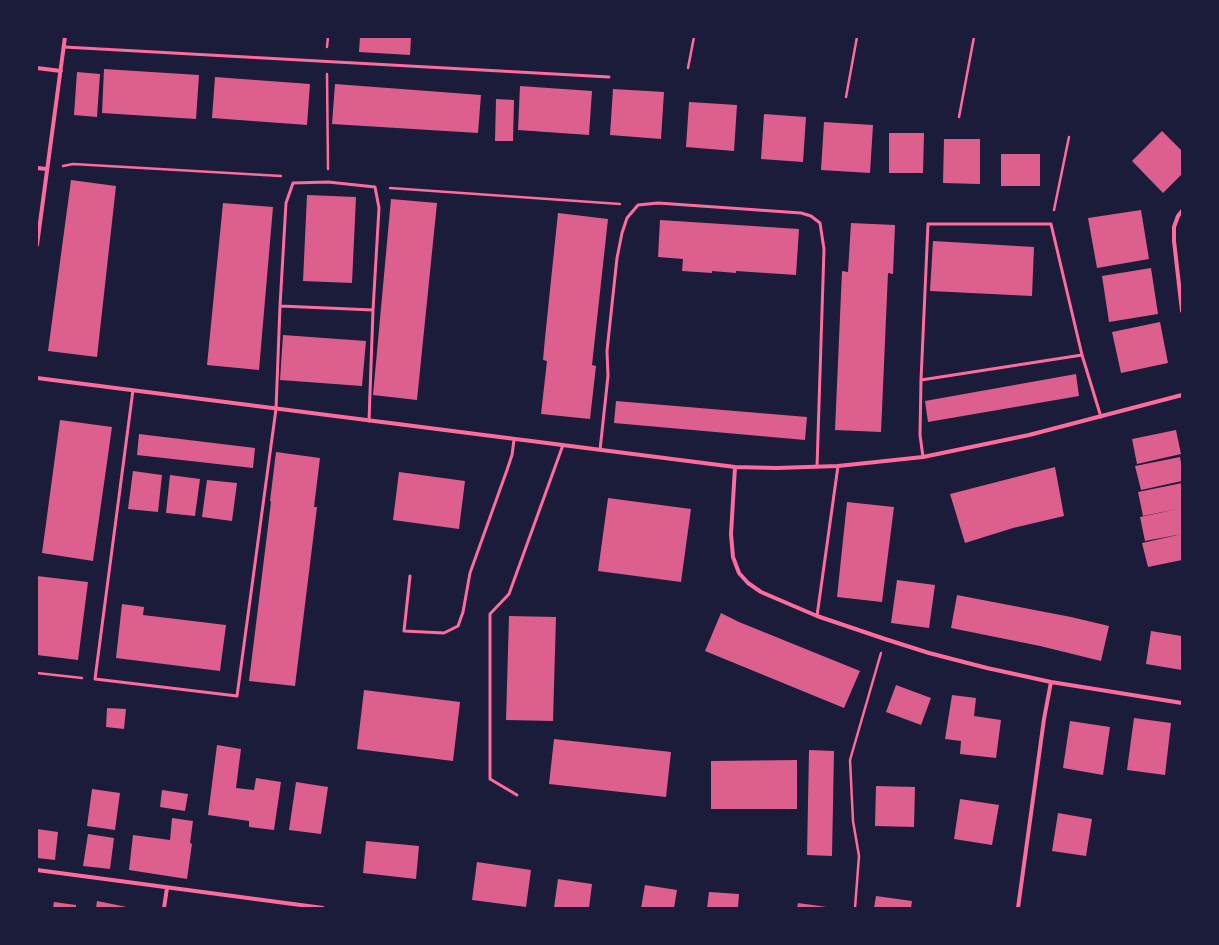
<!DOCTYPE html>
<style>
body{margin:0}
#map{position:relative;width:1219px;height:945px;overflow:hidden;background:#1b1b3a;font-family:Rubik,sans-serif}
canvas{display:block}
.frame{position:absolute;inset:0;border:38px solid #1b1b3a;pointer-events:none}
</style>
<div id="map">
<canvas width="1219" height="945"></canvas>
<div class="frame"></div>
</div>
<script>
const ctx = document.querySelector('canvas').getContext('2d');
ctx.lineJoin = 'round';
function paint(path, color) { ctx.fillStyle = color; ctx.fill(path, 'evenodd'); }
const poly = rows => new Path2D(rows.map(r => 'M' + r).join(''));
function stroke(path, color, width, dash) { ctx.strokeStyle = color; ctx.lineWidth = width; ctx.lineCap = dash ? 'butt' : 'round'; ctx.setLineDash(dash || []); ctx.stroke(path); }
paint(poly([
 [360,37,411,37,410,55,359,52],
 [104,69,199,75,196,119,102,113],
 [77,72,100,74,97,117,74,115],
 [215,77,310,84,307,125,212,118],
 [335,84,481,95,478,133,332,124],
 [520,86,592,91,589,135,518,130],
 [613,89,664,92,661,139,610,135],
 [496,99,514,100,513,141,495,141],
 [689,102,737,105,734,151,686,147],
 [764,114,806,117,803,162,761,159],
 [824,122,873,125,870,173,821,170],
 [1162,131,1182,151,1182,174,1163,193,1132,161],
 [889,133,924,133,923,173,889,173],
 [944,139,980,139,980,184,943,183],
 [1001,154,1040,154,1040,186,1001,186],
 [71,180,116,186,97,357,48,351],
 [307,195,356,197,352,283,303,281],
 [391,199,437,203,417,400,373,395],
 [223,203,273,207,259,370,207,365],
 [1141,210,1149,259,1097,268,1088,218],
 [558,213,608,219,592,365,596,366,590,419,541,414,547,361,543,360,545,338],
 [660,220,799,229,796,275,736,271,736,273,712,271,712,273,682,271,683,259,658,257],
 [851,223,895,225,893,274,888,273,881,432,835,430,842,271,848,272],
 [933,241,1034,247,1032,296,930,291],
 [1151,268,1158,314,1109,322,1102,276],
 [1160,322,1168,363,1121,373,1112,332],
 [283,335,366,341,362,386,280,380],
 [1076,374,1079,396,928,422,925,401],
 [616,401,807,417,805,440,614,423],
 [60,420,112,427,93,561,42,553],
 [1176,430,1181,454,1137,464,1132,439],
 [139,434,255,448,253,468,137,455],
 [276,452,320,458,314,507,317,507,295,686,249,681,271,502,270,501],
 [1180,457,1182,468,1182,481,1141,490,1135,466],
 [1055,467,1064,516,1013,528,965,543,950,494],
 [133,471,162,475,158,512,128,509],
 [399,472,465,481,459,529,393,520],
 [170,475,200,479,195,516,166,513],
 [207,480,237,483,232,521,202,517],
 [1182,483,1182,508,1143,516,1138,492],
 [608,498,691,509,681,582,598,571],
 [847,502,894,507,882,602,837,597],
 [1182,508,1182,534,1145,541,1140,517],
 [1182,534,1182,560,1148,567,1142,543],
 [37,576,88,582,78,660,37,655],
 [897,580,935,585,929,628,891,623],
 [957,595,1071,617,1109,626,1101,661,1040,646,951,628],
 [122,604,144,607,143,615,226,625,220,671,116,658],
 [721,613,739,622,860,671,844,708,705,651],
 [509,616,556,617,553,721,506,720],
 [1151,631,1182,636,1182,670,1146,664],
 [896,685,931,698,921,725,886,712],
 [364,690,460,702,453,761,357,749],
 [952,695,976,698,974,716,1001,720,996,758,960,754,961,741,945,739],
 [107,708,126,709,124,729,106,727],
 [1134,718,1171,723,1165,775,1127,770],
 [1070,721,1110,727,1103,775,1063,768],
 [554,739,671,752,666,797,549,784],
 [217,745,241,749,236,788,254,790,256,778,281,782,274,830,249,827,249,821,208,815],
 [809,750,834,751,832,856,807,855],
 [797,760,797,809,711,809,711,761],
 [296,782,328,787,321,834,289,830],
 [876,786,915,787,914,827,875,826],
 [92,789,120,793,115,830,87,826],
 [162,790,188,794,185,811,160,807],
 [960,799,999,805,992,845,954,839],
 [1058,813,1092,819,1086,856,1052,851],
 [172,818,193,821,190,843,192,844,187,879,129,870,133,835,170,840],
 [37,829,58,832,55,860,37,858],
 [88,834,114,838,110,869,83,866],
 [366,841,419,846,416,879,363,873],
 [477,862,531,870,526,907,472,900],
 [558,879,592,884,589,908,554,908],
 [645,885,677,890,674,908,641,908],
 [709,892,739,894,738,908,707,908],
 [876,896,912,901,911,908,874,908],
 [97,901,127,907,127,908,96,908],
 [54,902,76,905,76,908,53,908],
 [798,903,827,907,827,908,797,908]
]), '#dd5f8e');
stroke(poly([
 [327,47,328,37],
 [688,68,694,37],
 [327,74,328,169],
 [846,97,857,37],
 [959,117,974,37],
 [63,166,73,164,281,176],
 [390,188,620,204],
 [1054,210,1069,137],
 [37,673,82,678],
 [855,908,859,856,853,821,850,760,881,653]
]), '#ff6b9d', 2.5);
stroke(poly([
 [64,47,609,77],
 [280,306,373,310],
 [921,380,1082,355],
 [133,390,95,679,237,696,276,409,280,306,286,203,293,183,328,182,375,187,379,208,373,310,369,421],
 [600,450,608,376,607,351,617,258,622,233,627,218,638,205,658,203,801,213,811,216,820,223,824,249,817,467],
 [923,457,920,435,921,380,928,224,1051,224,1082,355,1101,417],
 [410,576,404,631,444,633,458,626,463,612,470,573,507,470,512,455,514,440],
 [817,616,838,466],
 [517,795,490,779,490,614,509,594,563,445]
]), '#ff6b9d', 3);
stroke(poly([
 [37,68,61,71],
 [37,168,47,169],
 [1182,211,1178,216,1174,227,1174,241,1182,311],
 [37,245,65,37],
 [37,378,735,467,776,468,838,466,923,457,1029,435,1182,395],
 [735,467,731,534,733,557,739,573,748,583,761,592,817,616,885,639,929,653,987,668,1051,682,1182,703],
 [37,870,323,908],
 [164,908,167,888],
 [1018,908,1044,719,1051,682]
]), '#ff6b9d', 4);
</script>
